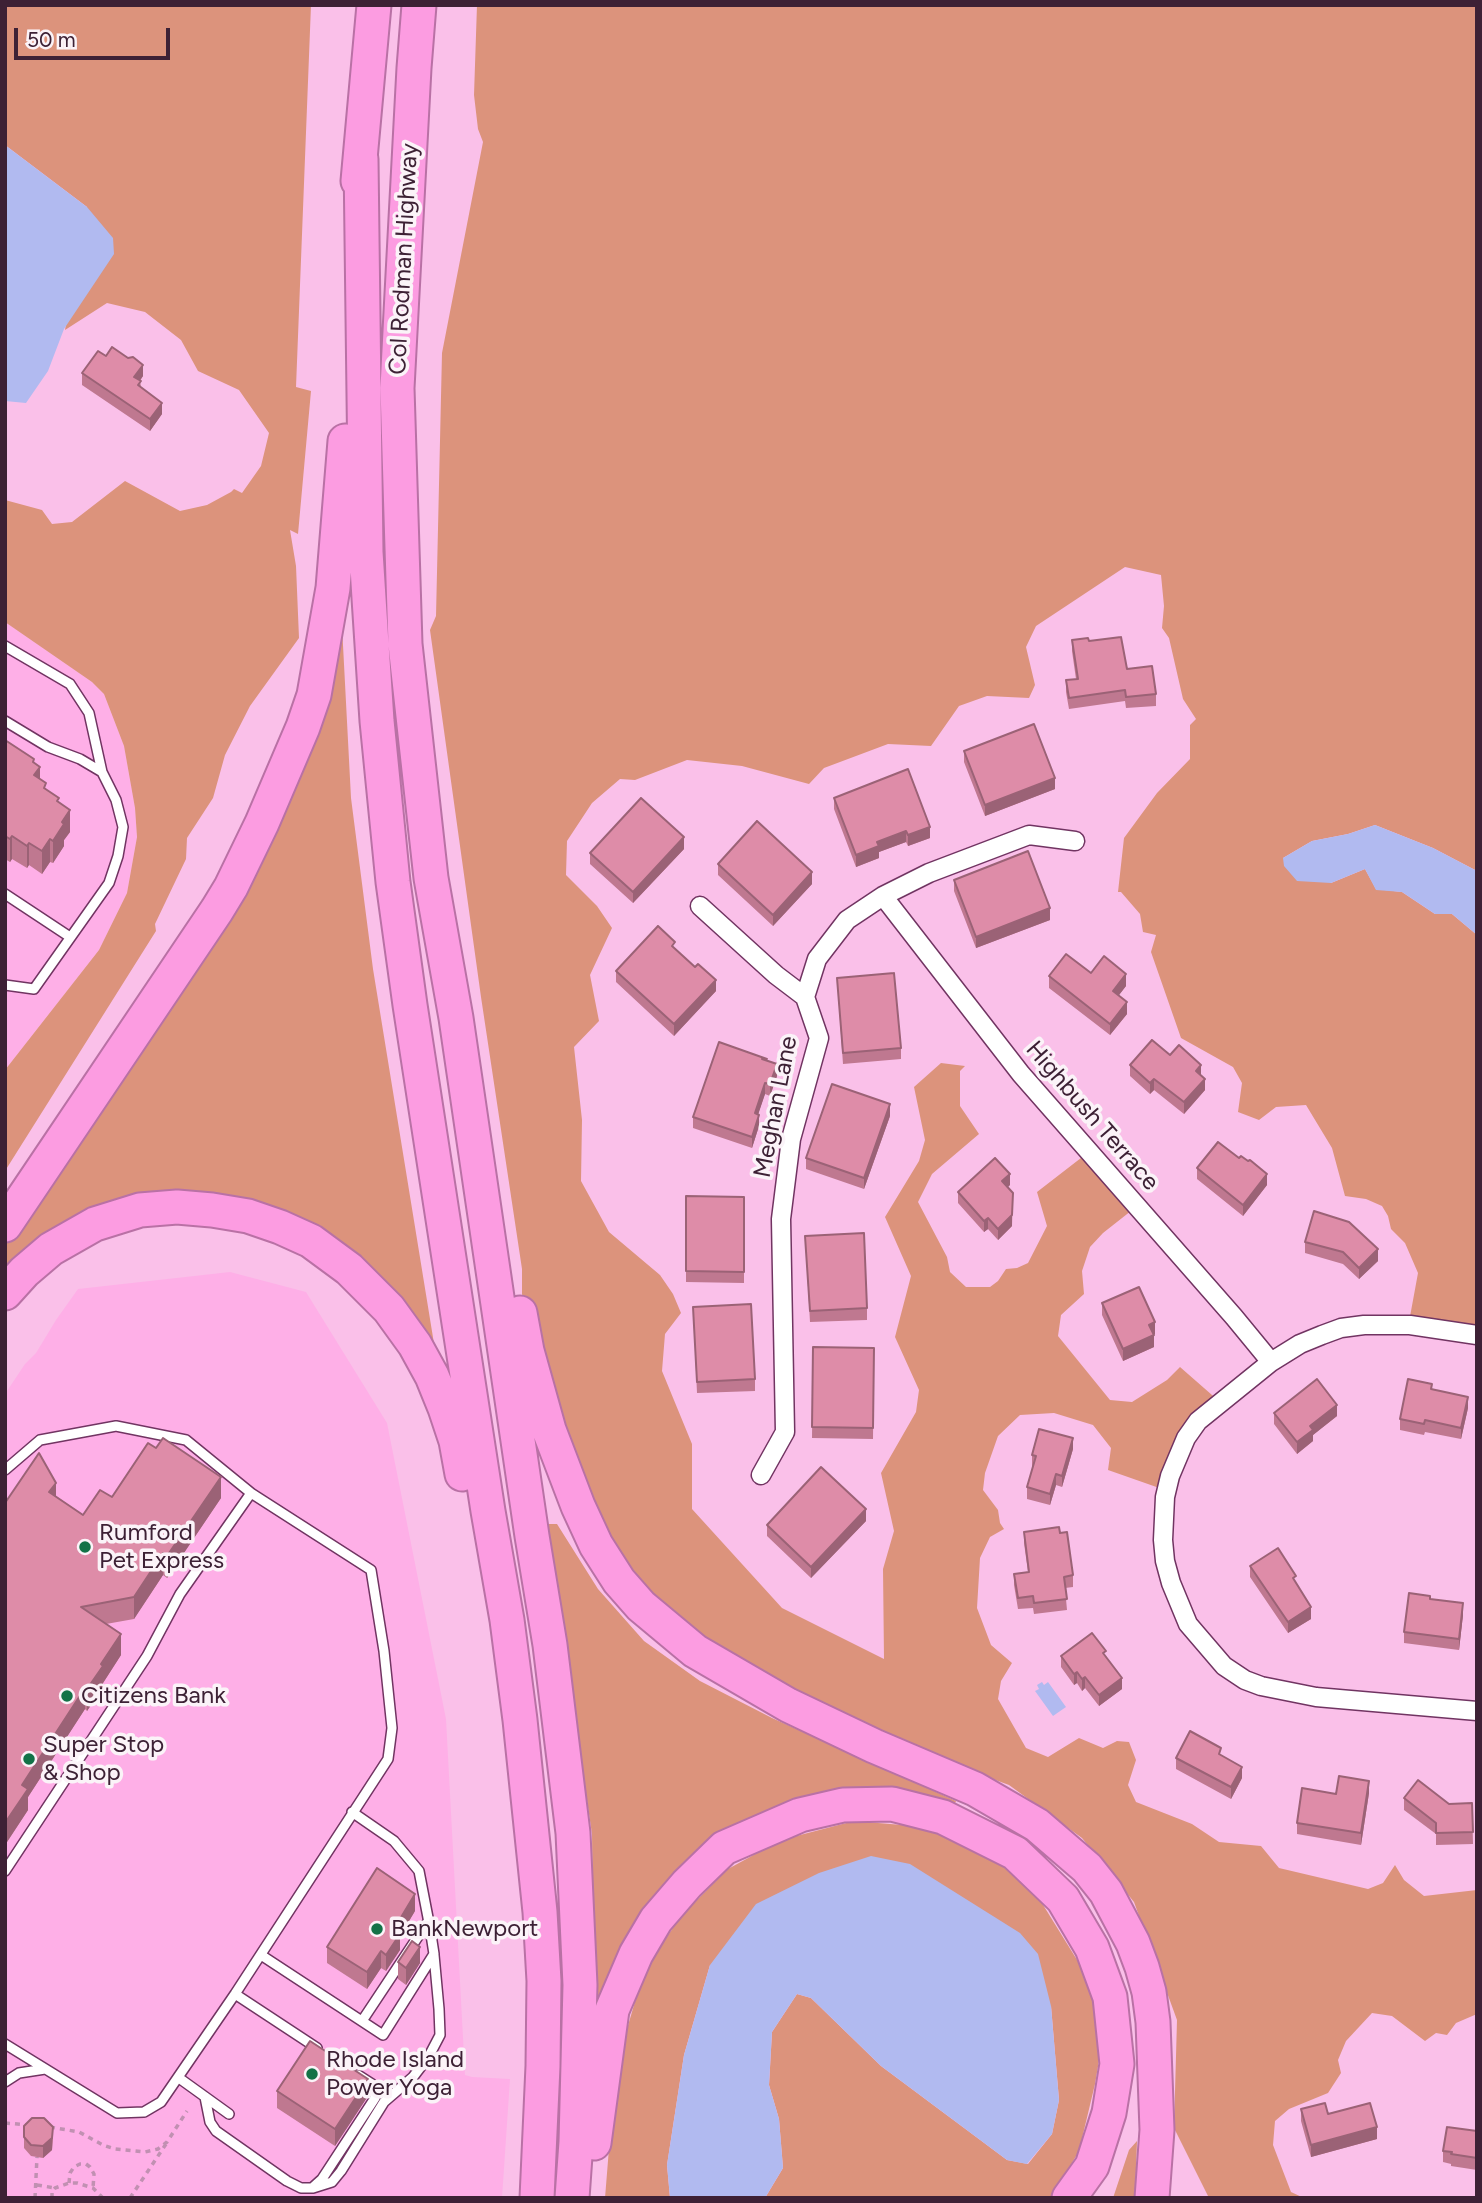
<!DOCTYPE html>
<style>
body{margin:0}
#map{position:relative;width:1482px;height:2203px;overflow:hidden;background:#fac0e9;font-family:Figtree,sans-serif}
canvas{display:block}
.frame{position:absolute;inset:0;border:7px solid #3d2135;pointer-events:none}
.scale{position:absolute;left:14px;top:28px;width:156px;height:32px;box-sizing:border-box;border:4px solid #3d2135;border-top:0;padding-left:9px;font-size:21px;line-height:24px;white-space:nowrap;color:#3d2135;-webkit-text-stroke:5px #fbf3f8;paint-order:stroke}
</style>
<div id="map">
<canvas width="1482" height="2203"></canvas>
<div class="frame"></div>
<div class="scale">50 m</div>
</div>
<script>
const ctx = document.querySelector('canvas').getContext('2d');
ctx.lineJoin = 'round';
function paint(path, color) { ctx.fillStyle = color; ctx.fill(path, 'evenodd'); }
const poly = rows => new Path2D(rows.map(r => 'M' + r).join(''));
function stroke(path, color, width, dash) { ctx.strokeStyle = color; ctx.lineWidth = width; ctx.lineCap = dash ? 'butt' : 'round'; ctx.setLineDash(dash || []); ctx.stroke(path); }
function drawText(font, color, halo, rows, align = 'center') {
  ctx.font = font + ' Figtree,sans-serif'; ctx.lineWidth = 7; ctx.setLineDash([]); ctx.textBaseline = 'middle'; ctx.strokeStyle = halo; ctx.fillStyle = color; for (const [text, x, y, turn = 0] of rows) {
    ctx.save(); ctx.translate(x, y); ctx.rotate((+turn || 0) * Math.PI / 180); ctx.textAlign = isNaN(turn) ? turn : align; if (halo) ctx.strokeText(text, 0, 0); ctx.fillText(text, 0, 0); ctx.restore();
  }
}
paint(poly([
 [5,622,92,682,104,694,124,746,135,808,137,837,127,893,99,950,5,1070],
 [230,1272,306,1292,387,1423,446,1719,465,2075,472,2077,510,2079,502,2198,5,2198,5,1394,25,1364,36,1353,56,1320,78,1289]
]), '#feafe7');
paint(poly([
 [5,5,311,5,296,387,311,391,298,534,290,530,296,566,299,638,250,706,225,755,213,798,187,838,186,859,155,924,156,931,5,1171,5,1070,99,950,127,893,137,837,135,808,124,746,104,694,92,682,5,622,5,500,42,510,52,524,72,522,125,481,180,511,207,505,231,492,234,489,242,493,261,466,269,433,239,390,198,371,181,340,145,312,107,303,65,330,87,207,5,145],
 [477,5,1477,5,1477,871,1433,848,1375,825,1348,834,1312,841,1283,858,1331,883,1365,869,1376,889,1402,892,1435,914,1452,914,1477,935,1477,1336,1409,1322,1418,1273,1405,1243,1391,1229,1388,1216,1382,1206,1366,1199,1345,1196,1332,1148,1306,1105,1276,1107,1259,1120,1238,1112,1242,1083,1233,1067,1181,1038,1151,952,1156,935,1143,932,1140,914,1121,892,1118,892,1124,838,1157,793,1190,759,1190,725,1196,719,1183,699,1169,638,1162,628,1164,606,1161,575,1125,567,1036,626,1026,647,1035,685,1029,698,987,696,959,706,931,746,888,744,824,768,809,784,742,766,687,760,635,780,620,779,592,803,567,841,566,875,597,906,612,928,590,975,599,1021,574,1047,582,1120,581,1181,609,1232,660,1275,673,1294,681,1313,665,1334,662,1371,692,1444,692,1509,782,1608,884,1659,883,1569,894,1531,881,1473,916,1412,919,1390,895,1337,911,1276,885,1217,919,1161,925,1140,914,1087,941,1063,965,1066,960,1071,960,1106,979,1134,932,1174,918,1202,947,1257,950,1272,966,1287,990,1287,998,1281,1006,1269,1017,1268,1028,1263,1047,1226,1037,1192,1090,1151,1136,1207,1103,1233,1090,1247,1082,1271,1084,1294,1061,1315,1058,1336,1110,1400,1132,1402,1167,1380,1180,1367,1220,1402,1199,1423,1165,1490,1108,1470,1111,1448,1093,1425,1054,1413,1020,1415,998,1436,985,1473,983,1490,998,1510,1000,1523,1004,1529,990,1537,980,1558,977,1608,991,1645,1012,1663,1001,1681,998,1699,1026,1748,1048,1757,1079,1738,1103,1748,1117,1741,1129,1742,1136,1760,1128,1785,1136,1802,1192,1824,1219,1842,1261,1846,1279,1868,1368,1889,1383,1883,1395,1865,1404,1880,1424,1896,1477,1890,1477,2014,1456,2023,1447,2035,1436,2033,1425,2041,1392,2016,1372,2013,1346,2041,1338,2060,1341,2073,1328,2093,1289,2109,1275,2121,1273,2145,1291,2192,1304,2198,1209,2198,1174,2128,1177,2020,1134,1902,1082,1838,1009,1785,912,1749,828,1709,678,1628,614,1552,566,1469,522,1294,522,1269,481,997,430,630,436,616,442,353,483,142,478,129,474,95],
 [342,626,351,798,373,969,437,1362,328,1245,168,1201,5,1270,5,1246,227,913],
 [546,1524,557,1524,598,1589,644,1641,700,1681,772,1718,956,1801,952,1810,735,1828,608,2000,594,2000,592,1834],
 [854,1821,914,1826,984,1850,1032,1887,1095,1989,1104,2031,1095,2084,1079,2151,1052,2197,765,2198,783,2168,779,2119,769,2085,772,2032,797,1994,811,1998,881,2066,1007,2160,1028,2164,1052,2134,1059,2100,1051,2006,710,1965,684,2055,667,2165,670,2198,605,2198,610,2136,622,2046,644,1971,681,1916,728,1869,781,1840],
 [1137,2141,1135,2198,1113,2198,1129,2150]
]), '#dc937c');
paint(poly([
 [5,145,87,207,113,238,114,254,64,329,48,371,26,403,5,401],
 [1375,825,1433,848,1477,871,1477,935,1452,914,1435,914,1402,892,1376,890,1365,869,1331,883,1297,881,1284,866,1283,858,1312,841,1348,834],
 [1042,1682,1044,1685,1048,1682,1066,1707,1053,1716,1035,1691,1039,1689,1037,1685],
 [871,1856,910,1864,1020,1933,1038,1954,1051,2006,1059,2100,1052,2134,1027,2164,1007,2160,881,2066,811,1998,797,1994,772,2032,769,2085,779,2119,783,2168,765,2198,670,2198,667,2165,684,2055,710,1965,756,1904,819,1873]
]), '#b1baf0');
const service = poly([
 [5,646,70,684,89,713,102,772],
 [5,721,48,747,80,759,102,772,116,800,123,827,118,856,109,883,34,989,5,985],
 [5,894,70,937],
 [5,1470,40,1440,116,1426,186,1440,251,1493],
 [5,1871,147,1656,180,1594,251,1493,371,1570,384,1651,392,1728,388,1759,235,1994,161,2102,144,2112,117,2113,5,2044],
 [261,1955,383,2035,434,1954,430,1928,419,1871,394,1841,352,1812],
 [235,1994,317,2048],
 [362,2021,429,1920],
 [179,2078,229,2114],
 [5,2082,19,2073,45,2069],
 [205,2097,210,2122,216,2131,287,2181,301,2188,312,2188,322,2179,375,2098,376,2091,372,2084,358,2075],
 [313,2188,332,2182,341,2171,384,2102,413,2077,429,2056,440,2035,439,2009,434,1955]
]);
const minor = poly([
 [883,896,1021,1074,1234,1317,1271,1362],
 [700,906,776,975,805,997],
 [1477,1335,1410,1325,1364,1325,1341,1328,1322,1335,1300,1344,1271,1362,1198,1421,1186,1438,1170,1476,1165,1497,1163,1540,1165,1561,1171,1583,1188,1624,1224,1666,1245,1680,1261,1686,1316,1697,1477,1711],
 [761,1475,785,1432,781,1219,791,1139,819,1038,805,997,817,959,847,920,883,896,929,873,1029,835,1075,841]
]);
const motorway = poly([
 [419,5,414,68,397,388,405,644,431,878,456,1018,532,1536,550,1645,573,1833,580,1985,576,2142,572,2198],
 [361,159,366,552,377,721,393,882,410,1005,488,1511,507,1620,520,1720,540,1912,544,1981,543,2066,537,2198],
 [358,181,374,5],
 [5,1225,217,910,231,887,262,823,303,727,314,695,333,588,345,441],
 [5,1293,24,1272,51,1249,95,1224,140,1210,177,1207,212,1210,248,1216,280,1227,311,1241,349,1269,389,1309,415,1345,432,1376,445,1408,456,1441,462,1474],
 [520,1313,527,1351,549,1430,578,1506,596,1545,619,1581,641,1606,695,1651,788,1705,874,1746,975,1789,1037,1825,1087,1868,1106,1892,1133,1943,1142,1967,1149,1992,1153,2022,1157,2130,1152,2198],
 [594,2143,612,2010,636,1954,656,1920,687,1884,724,1848,800,1815,843,1805,892,1804,943,1817,1015,1853,1063,1899,1092,1948,1110,1997,1117,2064,1109,2113,1092,2166,1069,2198]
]);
stroke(service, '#713462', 12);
stroke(minor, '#713462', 21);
stroke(motorway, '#b971a5', 37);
stroke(poly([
 [5,2123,28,2125],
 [50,2127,79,2132,103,2145,115,2149,145,2152,158,2149,167,2142,187,2111],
 [69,2183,70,2173,74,2167,80,2164,86,2164,90,2167,94,2174,93,2188],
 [37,2185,55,2188],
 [35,2198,37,2157],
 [52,2198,52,2191,55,2188,69,2183,77,2183,93,2188,103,2198],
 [114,2198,120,2198],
 [130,2198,166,2144]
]), '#c190b2', 3.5, [5, 5]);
stroke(service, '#fff', 9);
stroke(minor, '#fff', 18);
stroke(motorway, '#fc9ce1', 33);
paint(poly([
 [106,356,143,376,140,381,141,387,162,414,150,431,82,385,82,373],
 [1072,640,1089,641,1127,669,1156,694,1156,706,1126,708,1125,701,1069,709,1066,692,1066,680,1076,679,1072,651],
 [5,740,34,763,40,779,46,790,59,803,70,832,64,840,64,846,53,863,50,862,42,874,29,865,27,868,12,859,10,862,5,859],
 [964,751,1055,789,985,816,964,762],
 [834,798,930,838,908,846,906,842,879,852,879,858,856,867,834,809],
 [684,849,633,903,590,864,590,853],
 [718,864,812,884,773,926,718,875],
 [954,880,1050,920,976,948,954,891],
 [675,948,695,967,716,991,674,1036,616,982,616,971],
 [1091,973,1126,986,1118,996,1127,1014,1110,1035,1049,988,1049,976],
 [837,978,901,1048,901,1059,843,1064],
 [719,1042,767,1059,767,1061,777,1076,770,1096,765,1094,758,1114,759,1126,752,1148,693,1128,693,1117],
 [1170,1055,1201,1076,1205,1090,1184,1114,1154,1090,1150,1094,1130,1076,1130,1065],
 [890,1116,864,1189,806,1169,806,1158],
 [1239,1158,1248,1161,1267,1185,1243,1216,1197,1179,1197,1168],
 [1010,1185,1007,1187,1013,1193,1012,1226,998,1240,988,1229,984,1232,958,1203,958,1192],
 [686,1196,744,1197,744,1283,686,1282],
 [805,1236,867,1308,867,1320,810,1322],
 [1305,1242,1378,1261,1359,1279,1343,1264,1305,1253],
 [1102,1303,1155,1334,1153,1334,1154,1347,1123,1361,1102,1315],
 [693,1307,755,1379,755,1391,697,1393],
 [813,1347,874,1348,873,1439,812,1438],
 [1432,1390,1468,1408,1461,1439,1425,1432,1424,1435,1400,1430,1400,1419],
 [1274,1413,1337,1416,1313,1435,1313,1441,1297,1454,1274,1424],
 [1073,1449,1062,1487,1056,1485,1050,1505,1027,1499,1027,1487,1033,1466,1032,1466,1032,1455],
 [56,1496,83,1515,112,1497,221,1498,167,1578,163,1575,134,1619,106,1624,121,1655,103,1683,103,1687,87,1711,85,1709,28,1797,28,1810,7,1842,5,1841,5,1503],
 [866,1521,811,1578,767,1536,767,1525],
 [1024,1532,1060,1533,1073,1575,1073,1587,1065,1588,1067,1610,1034,1614,1033,1608,1018,1609,1014,1585,1014,1574,1028,1572,1024,1543],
 [1250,1566,1296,1583,1311,1619,1288,1633,1250,1577],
 [1430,1599,1463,1615,1459,1650,1404,1643,1404,1632],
 [1061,1656,1106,1656,1122,1689,1099,1706,1085,1688,1082,1691,1077,1683,1074,1685,1061,1667],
 [1176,1758,1242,1778,1231,1799,1176,1769],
 [1369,1793,1361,1845,1297,1834,1297,1823,1336,1794],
 [1404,1798,1449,1804,1472,1803,1473,1844,1436,1845,1436,1834,1404,1810],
 [415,1911,400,1936,400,1950,386,1971,381,1968,367,1989,327,1963,327,1947],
 [398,1962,420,1963,406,1985,398,1979],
 [277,2091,368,2096,335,2146,277,2108],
 [1301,2109,1328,2114,1377,2139,1311,2157,1301,2121],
 [24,2126,53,2138,52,2150,43,2158,31,2156,24,2148],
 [1477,2131,1477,2170,1451,2166,1451,2164,1443,2162,1443,2151]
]), '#bf7890');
paint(poly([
 [143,365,143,376,134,388,134,377],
 [162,403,162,414,150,431,150,419],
 [34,759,34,775,40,767,40,789,34,798,33,762],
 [1055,778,1055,789,985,816,985,805],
 [70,810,70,832,64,840,64,846,53,863,53,841,62,822],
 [930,827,930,838,908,846,908,835],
 [906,831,906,842,879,852,879,858,856,867,856,855,877,842],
 [12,836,12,859,10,862,10,839],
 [684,837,684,849,633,903,633,892],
 [50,839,50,862,42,874,42,851],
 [29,843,29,865,27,868,27,846],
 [812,872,812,884,773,926,773,915],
 [1050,908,1050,920,976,948,976,937],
 [1126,974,1126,986,1113,1003,1113,991],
 [716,980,716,991,674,1036,674,1024],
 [1127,1002,1127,1014,1110,1035,1110,1024],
 [777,1064,777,1076,770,1096,770,1084],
 [1201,1065,1201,1076,1196,1071],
 [1154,1079,1154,1090,1150,1094,1150,1083],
 [1205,1079,1205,1090,1184,1114,1184,1102],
 [765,1083,765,1094,755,1124,755,1113],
 [890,1104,890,1116,864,1189,864,1178],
 [759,1115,759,1126,752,1148,752,1137],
 [1010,1174,1010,1185,1002,1193,1002,1181],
 [1267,1174,1267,1185,1243,1216,1243,1205],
 [1012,1215,1012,1226,998,1240,998,1229],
 [988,1218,988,1229,984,1232,984,1221],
 [1378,1249,1378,1261,1359,1279,1359,1268],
 [1155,1322,1155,1334,1149,1336,1149,1325],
 [1154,1335,1154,1347,1123,1361,1123,1349],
 [1468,1397,1468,1408,1461,1439,1461,1428],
 [1337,1405,1337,1416,1313,1435,1313,1441,1297,1454,1297,1442,1310,1426],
 [1073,1438,1073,1449,1062,1487,1062,1476],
 [1056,1474,1056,1485,1050,1505,1050,1494],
 [221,1477,221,1498,167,1578,167,1556],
 [56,1483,56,1505,49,1492],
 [866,1509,866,1521,811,1578,811,1567],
 [163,1553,163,1575,134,1619,134,1597],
 [1463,1603,1463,1615,1459,1650,1459,1639],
 [1311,1607,1311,1619,1288,1633,1288,1622],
 [121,1634,121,1655,103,1683,103,1687,87,1711,87,1689,101,1664],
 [1077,1672,1077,1683,1074,1685,1074,1674],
 [1085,1677,1085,1688,1082,1691,1082,1679],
 [1122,1678,1122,1689,1099,1706,1099,1695],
 [85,1688,85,1709,28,1797,28,1810,7,1842,7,1820,22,1785],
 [1242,1767,1242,1778,1231,1799,1231,1787],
 [1369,1781,1369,1793,1361,1845,1361,1833],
 [415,1894,415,1911,400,1936,400,1950,386,1971,386,1955,394,1929],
 [420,1947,420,1963,406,1985,406,1968],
 [381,1951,381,1968,367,1989,367,1972],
 [368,2079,368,2096,335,2146,335,2129],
 [53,2127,52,2150,43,2158,43,2146],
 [1377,2127,1377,2139,1311,2157,1311,2145]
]), '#9b6276');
const building = poly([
 [112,347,128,358,133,357,143,365,134,377,141,381,138,385,162,403,150,419,82,373,98,351,106,356,112,347],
 [1121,637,1127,669,1152,666,1156,694,1126,697,1125,690,1069,698,1066,680,1078,679,1072,640,1088,638,1089,641,1121,637],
 [1034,724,1055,778,985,805,964,751,1034,724],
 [5,740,34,759,33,762,40,767,34,775,46,783,44,788,59,798,57,801,70,810,62,822,64,824,53,841,50,839,42,851,29,843,27,846,12,836,10,839,5,836,5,740],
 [908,769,930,827,908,835,906,831,877,842,879,846,856,855,834,798,908,769],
 [641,798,684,837,633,892,590,853,641,798],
 [757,821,812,872,773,915,718,864,757,821],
 [1028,851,1050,908,976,937,954,880,1028,851],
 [658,926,675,942,672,946,695,967,698,964,716,980,674,1024,616,971,658,926],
 [1066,954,1091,973,1104,956,1126,974,1113,991,1127,1002,1110,1024,1049,976,1066,954],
 [894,973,901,1048,843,1053,837,978,894,973],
 [1152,1040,1170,1055,1179,1045,1201,1065,1196,1071,1205,1079,1184,1102,1154,1079,1150,1083,1130,1065,1152,1040],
 [719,1042,767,1059,762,1059,777,1064,770,1084,765,1083,755,1113,759,1115,752,1137,693,1117,719,1042],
 [832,1084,890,1104,864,1178,806,1158,832,1084],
 [1218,1142,1239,1158,1241,1156,1248,1161,1250,1160,1267,1174,1243,1205,1197,1168,1218,1142],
 [995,1158,1010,1174,1002,1181,1013,1193,1012,1215,998,1229,988,1218,984,1221,958,1192,995,1158],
 [686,1196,744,1197,744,1272,686,1271,686,1196],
 [1314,1211,1349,1222,1378,1249,1359,1268,1343,1252,1305,1242,1314,1211],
 [864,1233,867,1308,810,1311,805,1236,864,1233],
 [1139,1287,1155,1322,1149,1325,1154,1335,1123,1349,1102,1303,1139,1287],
 [751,1304,755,1379,697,1382,693,1307,751,1304],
 [813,1347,874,1348,873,1428,812,1427,813,1347],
 [1317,1379,1337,1405,1310,1426,1313,1430,1297,1442,1274,1413,1317,1379],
 [1408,1379,1432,1384,1431,1389,1468,1397,1461,1428,1425,1420,1424,1424,1400,1419,1408,1379],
 [1039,1429,1073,1438,1062,1476,1056,1474,1050,1494,1027,1487,1036,1456,1032,1455,1039,1429],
 [163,1438,221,1477,167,1556,163,1553,134,1597,81,1607,121,1634,101,1664,103,1666,87,1689,85,1688,22,1785,28,1789,7,1820,5,1820,5,1503,39,1453,56,1483,49,1492,83,1515,100,1490,112,1497,148,1443,156,1448,163,1438],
 [821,1467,866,1509,811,1567,767,1525,821,1467],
 [1059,1527,1060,1533,1067,1532,1073,1575,1064,1577,1067,1599,1034,1603,1033,1596,1018,1598,1014,1574,1029,1572,1024,1532,1059,1527],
 [1278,1548,1296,1576,1293,1578,1311,1607,1288,1622,1250,1566,1278,1548],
 [1409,1593,1430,1596,1430,1599,1463,1603,1459,1639,1404,1632,1409,1593],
 [1092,1633,1106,1651,1103,1653,1122,1678,1099,1695,1085,1677,1082,1679,1077,1672,1074,1674,1061,1656,1092,1633],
 [1190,1731,1221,1748,1219,1754,1242,1767,1231,1787,1176,1758,1190,1731],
 [1339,1776,1369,1781,1361,1833,1297,1823,1302,1788,1336,1794,1339,1776],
 [1418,1780,1449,1804,1472,1803,1473,1832,1436,1833,1436,1823,1404,1798,1418,1780],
 [377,1868,415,1894,394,1929,400,1934,386,1955,381,1951,367,1972,327,1947,377,1868],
 [412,1941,420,1947,406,1968,398,1962,412,1941],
 [310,2041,368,2079,335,2129,277,2091,310,2041],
 [1325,2103,1328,2114,1370,2103,1377,2127,1311,2145,1301,2109,1325,2103],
 [32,2118,44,2118,53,2127,52,2138,43,2146,31,2145,24,2137,24,2126,32,2118],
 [1447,2127,1477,2131,1477,2158,1451,2154,1452,2152,1443,2151,1447,2127]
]);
paint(building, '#de8ca8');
stroke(building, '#9b6276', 2);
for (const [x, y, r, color] of [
 [85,1547,7,"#137247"],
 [67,1696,7,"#137247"],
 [29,1759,7,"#137247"],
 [377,1929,7,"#137247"],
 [312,2074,7,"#137247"]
]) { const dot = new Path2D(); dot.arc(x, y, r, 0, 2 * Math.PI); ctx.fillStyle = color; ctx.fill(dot); stroke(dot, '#fbf3f8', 2.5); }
drawText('24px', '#3d2135', '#fbf3f8', [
 ["Col Rodman Highway",404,259,-87],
 ["Meghan Lane",776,1107,-79],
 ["Highbush Terrace",1092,1116,49]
]);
drawText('24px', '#3d2135', '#fbf3f8', [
 ["Rumford",99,1533],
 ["Pet Express",99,1561],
 ["Citizens Bank",81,1696],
 ["Super Stop",43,1745],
 ["& Shop",43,1773],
 ["BankNewport",391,1929],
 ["Rhode Island",326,2060],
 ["Power Yoga",326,2088]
], 'left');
</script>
